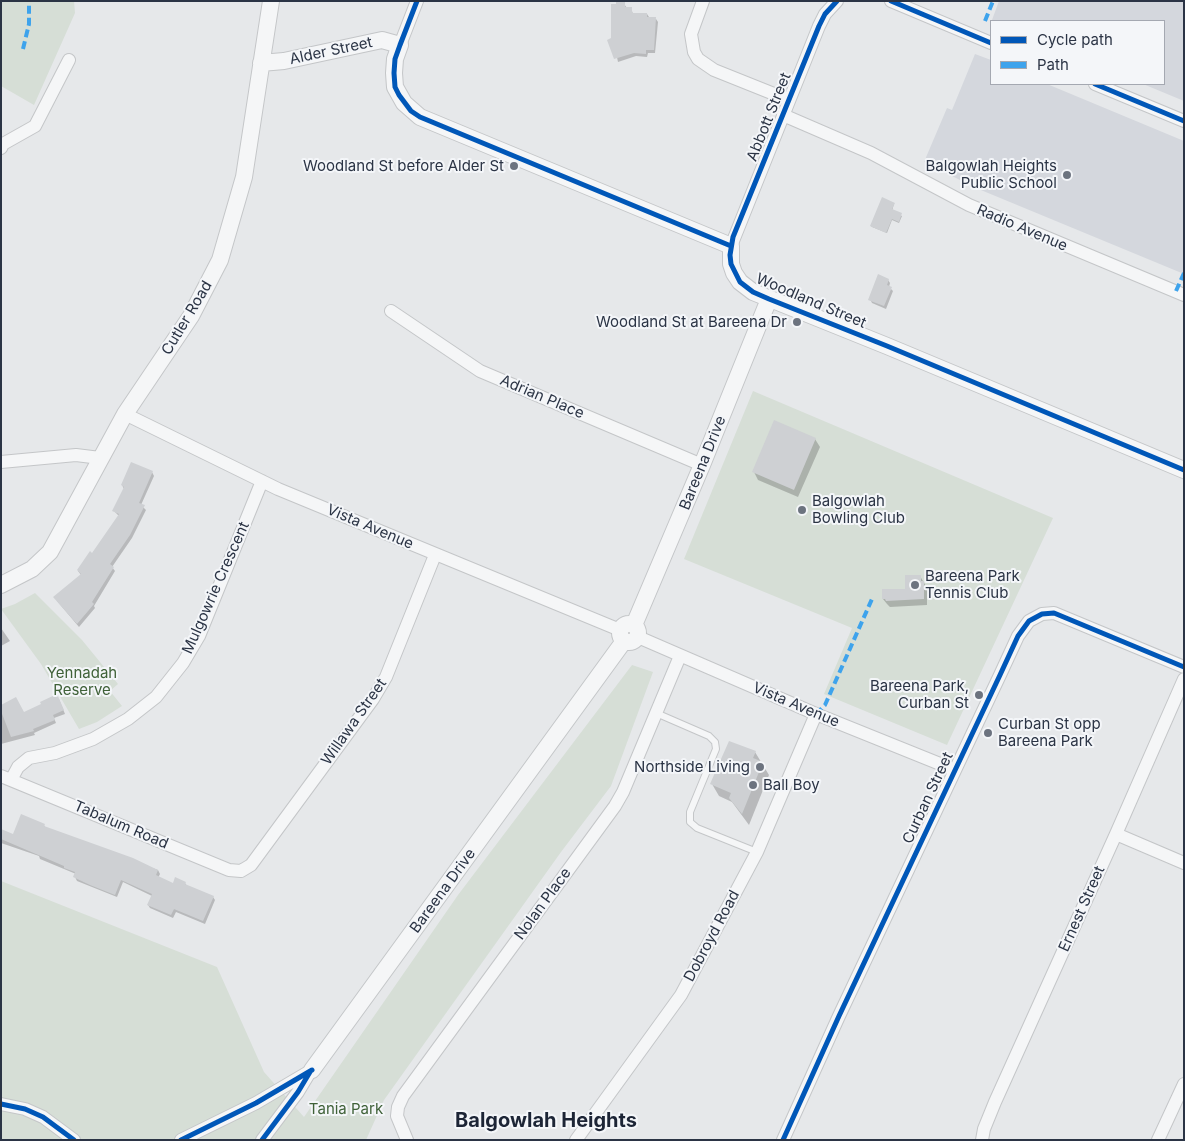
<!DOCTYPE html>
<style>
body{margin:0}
#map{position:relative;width:1185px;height:1141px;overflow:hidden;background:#e6e8ea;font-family:Inter,sans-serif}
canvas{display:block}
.frame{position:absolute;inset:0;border:2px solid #2b3445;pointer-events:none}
.legend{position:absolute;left:990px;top:20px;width:175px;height:65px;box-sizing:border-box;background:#f4f6f9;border:1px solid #a4a8b1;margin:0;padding:6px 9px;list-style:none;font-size:15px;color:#2b3445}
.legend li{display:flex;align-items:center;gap:10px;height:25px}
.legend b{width:25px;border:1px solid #a4a8b1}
</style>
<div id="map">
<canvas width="1185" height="1141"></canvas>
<div class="frame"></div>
<ul class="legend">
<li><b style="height:6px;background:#0057b8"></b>Cycle path</li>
<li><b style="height:6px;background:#3ea3ec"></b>Path</li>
</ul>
</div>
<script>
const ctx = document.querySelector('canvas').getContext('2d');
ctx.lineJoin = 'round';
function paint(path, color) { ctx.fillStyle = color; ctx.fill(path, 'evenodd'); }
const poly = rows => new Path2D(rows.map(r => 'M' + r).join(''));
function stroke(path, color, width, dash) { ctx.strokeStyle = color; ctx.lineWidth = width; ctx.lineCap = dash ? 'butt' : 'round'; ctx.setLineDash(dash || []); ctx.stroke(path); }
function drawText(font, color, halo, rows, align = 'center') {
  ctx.font = font + ' Inter,sans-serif'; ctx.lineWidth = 4; ctx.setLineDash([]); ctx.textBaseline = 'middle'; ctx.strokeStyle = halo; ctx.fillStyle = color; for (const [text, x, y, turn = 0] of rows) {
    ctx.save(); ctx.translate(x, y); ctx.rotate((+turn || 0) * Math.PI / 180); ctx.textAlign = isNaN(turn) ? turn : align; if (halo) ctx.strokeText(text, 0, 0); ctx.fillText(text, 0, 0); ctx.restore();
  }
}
paint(poly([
 [999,1,1184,1,1184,101,1143,84,1164,84,1164,21,994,21,992,20],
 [975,54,991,60,991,84,1047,84,1184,141,1184,274,976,188,924,162,947,108,952,110]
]), '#d4d7dd');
paint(poly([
 [1,1,74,1,75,13,34,105,1,86],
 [753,391,1053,518,947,745,824,694,852,628,684,559],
 [35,593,82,640,118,684,110,691,122,706,97,722,79,729,41,664,1,609,15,604],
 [632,665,653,672,611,786,561,852,384,1100,366,1140,1,1140,1,881,217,967,264,1072,304,1117,458,895]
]), '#d6ded6');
paint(poly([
 [624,4,627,8,631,8,633,14,647,14,649,17,656,19,658,22,655,53,648,53,647,57,636,56,618,62,613,39],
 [894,204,892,211,902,216,899,223,892,220,887,233,872,227,871,226],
 [888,280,890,283,889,287,893,291,886,309,872,303,870,299],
 [815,439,820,447,798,497,758,480,754,472],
 [152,472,154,476,141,505,146,510,132,538,112,567,115,571,94,606,95,608,79,627,57,601,81,575,78,571,92,554,119,516,114,511,124,489,122,485],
 [920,576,927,588,927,605,890,607,887,604,883,599,907,590],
 [1,628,10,641,1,646],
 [59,699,65,714,54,718,56,723,34,733,35,735,1,744,1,707,24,713],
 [755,752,769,775,749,825,732,802,719,796,712,784],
 [44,825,46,829,158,870,160,874,158,878,173,885,185,883,187,886,213,897,215,900,205,924,176,912,173,918,150,908,148,905,152,896,123,882,117,897,77,881,75,877,76,874,40,859,39,856,1,843,1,830,14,835]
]), '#0003');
paint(poly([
 [616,2,625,2,625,7,632,7,632,13,647,13,647,17,656,17,654,50,646,50,646,54,634,53,614,59,607,40,611,38,611,4,616,4],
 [882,197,895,203,892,209,902,213,899,222,892,219,886,233,870,226],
 [878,274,889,279,887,285,892,287,884,306,868,300],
 [774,420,816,438,794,490,752,472],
 [131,462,153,471,139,503,145,505,130,535,110,564,114,567,92,602,94,604,77,624,53,597,81,574,77,570,90,551,92,553,119,514,112,511,124,487,121,485],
 [905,575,921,575,921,581,924,581,924,599,886,601,885,599,882,599,882,589,905,589],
 [57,694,64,710,53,715,55,720,33,729,34,731,11,737,1,711,1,705,16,697,24,712,41,704,40,702],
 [729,741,756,751,753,758,763,762,742,814,729,798,731,793,710,784],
 [21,814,45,824,44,826,133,858,158,870,156,875,173,883,175,877,186,882,185,884,214,896,203,921,174,909,171,915,147,905,152,894,121,880,115,895,90,885,73,877,75,872,64,868,64,866,1,839,1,829,13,834]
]), '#ced0d3');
const service = poly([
 [656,713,709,736,715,742,716,749,690,812,690,822,697,828,757,852]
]);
const minor = poly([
 [703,1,691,34,694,52,698,59,714,70,789,100],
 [891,1,991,43],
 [400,45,417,1],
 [1095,84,1184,121],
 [783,115,871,153,969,205,1184,295],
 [1,148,3,144,35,126,69,60],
 [731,246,819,26,825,14,837,1],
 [391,311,480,371,702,465],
 [125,414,278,489,620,630],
 [1,462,76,455,100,458],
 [638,637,816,714,955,770],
 [1,776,229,870,241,871,251,865,373,699,386,677,435,555],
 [11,780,18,767,29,758,55,753,93,739,128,719,156,697,183,663,199,636,262,481],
 [1116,834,1184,863],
 [1,1104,25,1109,43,1117,74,1140],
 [181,1140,256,1103,312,1070],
 [262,1140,298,1092,310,1072],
 [407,1140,397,1116,398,1107,403,1096,615,806,623,792,680,656],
 [576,1140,681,995,757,852,816,714],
 [783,1140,839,1016,1000,675,1018,636,1029,621,1042,614,1054,613,1184,667],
 [982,1140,984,1129,995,1102,1116,834,1184,679],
 [1158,1140,1184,1084]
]);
const tertiary = poly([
 [261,63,284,61,382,40,400,45,395,59,394,73,395,87,404,103,420,117,731,246,731,264,734,273,740,282,753,292,887,346,1184,470],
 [1,585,32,569,50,552,125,414,191,316,220,260,244,177,271,1],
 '620 633a9 9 0 1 1 18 0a9 9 0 1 1-18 0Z',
 [634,625,702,465,769,299],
 [312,1070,624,641]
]);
stroke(service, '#c4c6c8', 8);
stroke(minor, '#c4c6c8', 14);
stroke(tertiary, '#c4c6c8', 18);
stroke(service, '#f5f6f7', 6);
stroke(minor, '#f5f6f7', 12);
stroke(tertiary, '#f5f6f7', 16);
stroke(poly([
 [985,21,993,1],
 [23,49,29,24,29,1],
 [1176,291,1184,273],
 [816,714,825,705,872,599]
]), '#3ea3ec', 4, [8, 4]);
stroke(poly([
 [417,1,400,45,395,59,394,73,395,87,399,95,411,111,420,117,731,246],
 [837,1,825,14,819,26,733,237,730,255,731,264,740,282,753,292,769,299,887,346,1184,470],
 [891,1,991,43],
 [1095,84,1184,121],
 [1,1104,25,1109,43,1117,74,1140],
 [181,1140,256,1103,312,1070],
 [262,1140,298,1092,310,1072],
 [783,1140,839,1016,1000,675,1018,636,1029,621,1042,614,1054,613,1184,667]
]), '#0057b8', 5);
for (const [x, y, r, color] of [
 [514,166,5,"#6c737f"],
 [1067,175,5,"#6c737f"],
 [797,322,5,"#6c737f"],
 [802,510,5,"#6c737f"],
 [915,585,5,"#6c737f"],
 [979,695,5,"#6c737f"],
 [988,733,5,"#6c737f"],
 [760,767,5,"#6c737f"],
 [753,785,5,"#6c737f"]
]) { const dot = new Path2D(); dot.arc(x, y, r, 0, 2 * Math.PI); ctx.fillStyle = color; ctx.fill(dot); stroke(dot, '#f4f6f9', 2); }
drawText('15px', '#2b3445', '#f4f6f9', [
 ["Alder Street",331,51,-12],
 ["Abbott Street",769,117,-68],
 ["Radio Avenue",1022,228,23],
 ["Woodland Street",811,301,23],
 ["Cutler Road",187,318,-59],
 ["Adrian Place",542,397,23],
 ["Bareena Drive",703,463,-68],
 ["Vista Avenue",370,527,23],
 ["Mulgowrie Crescent",216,588,-66],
 ["Vista Avenue",796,705,23],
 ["Willawa Street",354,722,-55],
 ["Curban Street",928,798,-65],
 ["Tabalum Road",121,825,23],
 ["Bareena Drive",443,891,-54],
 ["Nolan Place",543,904,-54],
 ["Ernest Street",1082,909,-66],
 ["Dobroyd Road",712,936,-62]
]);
drawText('15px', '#2b3445', '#f4f6f9', [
 ["Woodland St before Alder St",504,166],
 ["Balgowlah Heights",1057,166],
 ["Public School",1057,183],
 ["Woodland St at Bareena Dr",787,322],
 ["Balgowlah",812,501,"left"],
 ["Bowling Club",812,518,"left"],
 ["Bareena Park",925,576,"left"],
 ["Tennis Club",925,593,"left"],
 ["Bareena Park,",969,686],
 ["Curban St",969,703],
 ["Curban St opp",998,724,"left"],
 ["Bareena Park",998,741,"left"],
 ["Northside Living",750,767],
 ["Ball Boy",763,785,"left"]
], 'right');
drawText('15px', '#3f6138', '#f4f6f9', [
 ["Yennadah",82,673],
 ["Reserve",82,690],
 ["Tania Park",346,1109]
]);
drawText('bold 20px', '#1d2536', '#f4f6f9', [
 ["Balgowlah Heights",546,1121]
]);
</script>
